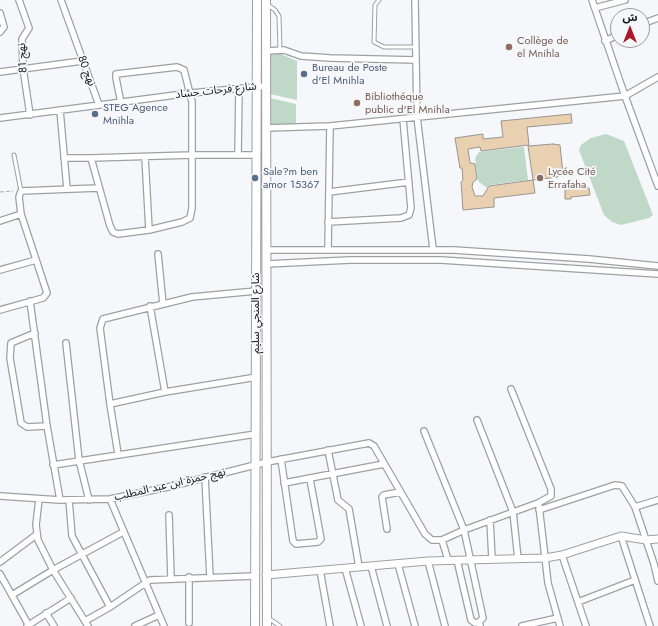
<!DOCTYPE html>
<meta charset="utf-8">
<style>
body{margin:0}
#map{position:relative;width:658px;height:626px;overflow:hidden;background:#f5f7fa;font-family:Jost,"Noto Sans Arabic",sans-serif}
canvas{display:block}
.north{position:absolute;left:610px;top:8px;width:40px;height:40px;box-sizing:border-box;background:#f5f7fa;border:1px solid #9a9c9e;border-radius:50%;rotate:0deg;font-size:11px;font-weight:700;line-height:16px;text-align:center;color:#121314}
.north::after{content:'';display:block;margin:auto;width:14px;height:18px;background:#ab1628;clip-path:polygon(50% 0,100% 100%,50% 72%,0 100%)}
</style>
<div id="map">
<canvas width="658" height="626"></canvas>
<div class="north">ش</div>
</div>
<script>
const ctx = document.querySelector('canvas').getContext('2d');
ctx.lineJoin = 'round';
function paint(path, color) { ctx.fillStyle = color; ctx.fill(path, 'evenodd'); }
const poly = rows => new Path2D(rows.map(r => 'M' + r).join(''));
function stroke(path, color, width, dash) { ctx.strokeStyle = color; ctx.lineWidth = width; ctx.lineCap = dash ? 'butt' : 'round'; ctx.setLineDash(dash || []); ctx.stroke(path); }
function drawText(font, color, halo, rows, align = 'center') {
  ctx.font = font + ' Jost,"Noto Sans Arabic",sans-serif'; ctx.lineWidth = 3.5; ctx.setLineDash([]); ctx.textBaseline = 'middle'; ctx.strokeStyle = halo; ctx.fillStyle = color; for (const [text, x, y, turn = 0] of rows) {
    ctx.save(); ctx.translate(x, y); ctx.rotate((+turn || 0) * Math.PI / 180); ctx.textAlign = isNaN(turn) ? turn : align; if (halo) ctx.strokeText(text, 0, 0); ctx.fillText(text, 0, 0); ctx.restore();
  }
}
paint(poly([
 [269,47,276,47,283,55,297,61,297,100,270,94],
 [270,98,296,104,296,128,270,127],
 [606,134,624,141,653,215,649,218,621,225,612,222,604,215,579,150,581,145,591,138],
 [524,147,528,180,489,185,487,188,478,181,475,158,479,152]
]), '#c0d8c8');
const building = poly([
 [571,114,572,123,527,127,529,145,481,151,480,147,468,149,470,163,475,164,476,172,477,179,473,182,472,187,475,196,483,196,489,186,533,180,535,193,494,198,494,207,463,210,461,182,463,180,462,168,460,168,455,138,483,134,483,139,503,137,501,121,571,114],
 [553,144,560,145,563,173,557,174,558,177,533,180,528,146,553,144],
 [565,183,570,183,570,188,589,188,590,195,571,197,571,199,565,199,565,183]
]);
paint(building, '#e9d0b0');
stroke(building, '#979593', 1);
const service = poly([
 [379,0,375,5,374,42,384,47,416,47],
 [268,5,275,10,279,16,280,50],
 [14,155,21,191],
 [268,618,280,626]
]);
const minor = poly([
 [19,0,29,28,22,39,23,68,30,115],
 [61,0,99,105],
 [415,0,417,117,433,249],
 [592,0,625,96,658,77],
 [595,8,625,0],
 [0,13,4,27,0,32],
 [642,24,658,18],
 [605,41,618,35],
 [266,51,284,50,301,56,330,58,416,60],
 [0,72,82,61],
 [121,103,116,78,116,74,177,67,184,70,192,102,192,208,190,218,182,222,149,230,118,234,113,232,110,226,91,158,192,155,256,155],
 [60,110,67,189],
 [0,118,191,93,266,86],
 [266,128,330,126,625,96,658,186],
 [238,155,239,88],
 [145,157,149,230],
 [64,158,91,158],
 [329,192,409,182],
 [0,221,21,214],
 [328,222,401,218,409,215,411,208,403,119],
 [328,249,330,126],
 [266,250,454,250,589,259,658,266],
 [158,254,163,304],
 [266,264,350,260,441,260,658,274],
 [0,270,36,260],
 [30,301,47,426,60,500],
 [150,306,165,392],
 [0,310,43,298,47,293,21,214,19,197,21,191,98,188],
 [35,333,11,343,10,358,21,423,27,427,47,426],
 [66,343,79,460,89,500],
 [110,404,165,392,257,377],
 [477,420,513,512,518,559],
 [424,431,464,530,483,618,479,622,480,626],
 [328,450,338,500,349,509,359,567],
 [118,454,110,404,100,328,103,319,192,297,256,291],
 [281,459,293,541,296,544,318,542,321,539,310,479],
 [53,465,256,434],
 [205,477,210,577],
 [284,483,384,464],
 [0,496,60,500,110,499,168,487,267,462,369,443,374,446,425,534,432,540,442,540,464,530,538,503,551,496,551,489,511,389],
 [39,499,36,525,38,540,53,570,88,626],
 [110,499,164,626],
 [69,500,72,536,110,607],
 [539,506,548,583,560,626],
 [635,507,658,500],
 [539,510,615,485,622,486,635,507,654,564,658,581],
 [169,515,171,578],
 [490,520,492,559],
 [387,529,382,497,384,495,400,492],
 [621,536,650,626],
 [442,540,448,560],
 [562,555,586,626],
 [457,560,471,620,475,623,479,622],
 [428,561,445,626],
 [0,562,36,535],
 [398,564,415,626],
 [371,566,387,626],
 [345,568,361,626],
 [320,570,330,626],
 [0,574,28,624],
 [12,595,53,570,123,532],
 [578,602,635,580],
 [46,613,54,626],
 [85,621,110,607,150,580,254,576],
 [189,623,189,577],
 [27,626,71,598],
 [135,626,159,615],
 [522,626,558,618]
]);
const tertiary = poly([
 [266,575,428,561,545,558,562,555,621,536,646,540,658,539]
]);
const secondary = poly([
 [266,0,267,626],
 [255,626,257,0]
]);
stroke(service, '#9ea0a3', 5);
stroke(minor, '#9ea0a3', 8);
stroke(tertiary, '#9ea0a3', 9);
stroke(secondary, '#9ea0a3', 10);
stroke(poly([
 [0,192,13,191]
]), '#acaeb0', 1, [4, 2]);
stroke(service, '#fff', 3);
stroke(minor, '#fff', 5.5);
stroke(tertiary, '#fff', 7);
stroke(secondary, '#fff', 8);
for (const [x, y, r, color] of [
 [509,47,4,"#8d6e63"],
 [304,74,4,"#5c6f8a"],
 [357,103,4,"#8d6e63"],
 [95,114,4,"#5c6f8a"],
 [255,178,4,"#5c6f8a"],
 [540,178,4,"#8d6e63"]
]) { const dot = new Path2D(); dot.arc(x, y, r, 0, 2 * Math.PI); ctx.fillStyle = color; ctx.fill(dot); stroke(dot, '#f5f7fa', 1.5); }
drawText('11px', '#785e54', '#f5f7fa', [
 ["Collège de",517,41],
 ["el Mnihla",517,54],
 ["Bibliothéque",365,97],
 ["public d'El Mnihla",365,110],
 ["Lycée Cité",548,172],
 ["Errafaha",548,185]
], 'left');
drawText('11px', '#121314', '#f5f7fa', [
 ["نهج 81",23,58,-93],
 ["نهج 80",86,71,69],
 ["شارع فرحات حشاد",216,91,-6],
 ["شارع المنجي سليم",256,313,-90],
 ["نهج حمزة ابن عبد المطلب",170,485,-13]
]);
drawText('11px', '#4e5e75', '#f5f7fa', [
 ["Bureau de Poste",312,68],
 ["d'El Mnihla",312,81],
 ["STEG Agence",103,108],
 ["Mnihla",103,121],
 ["Sale?m ben",263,172],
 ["amor 15367",263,185]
], 'left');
</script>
